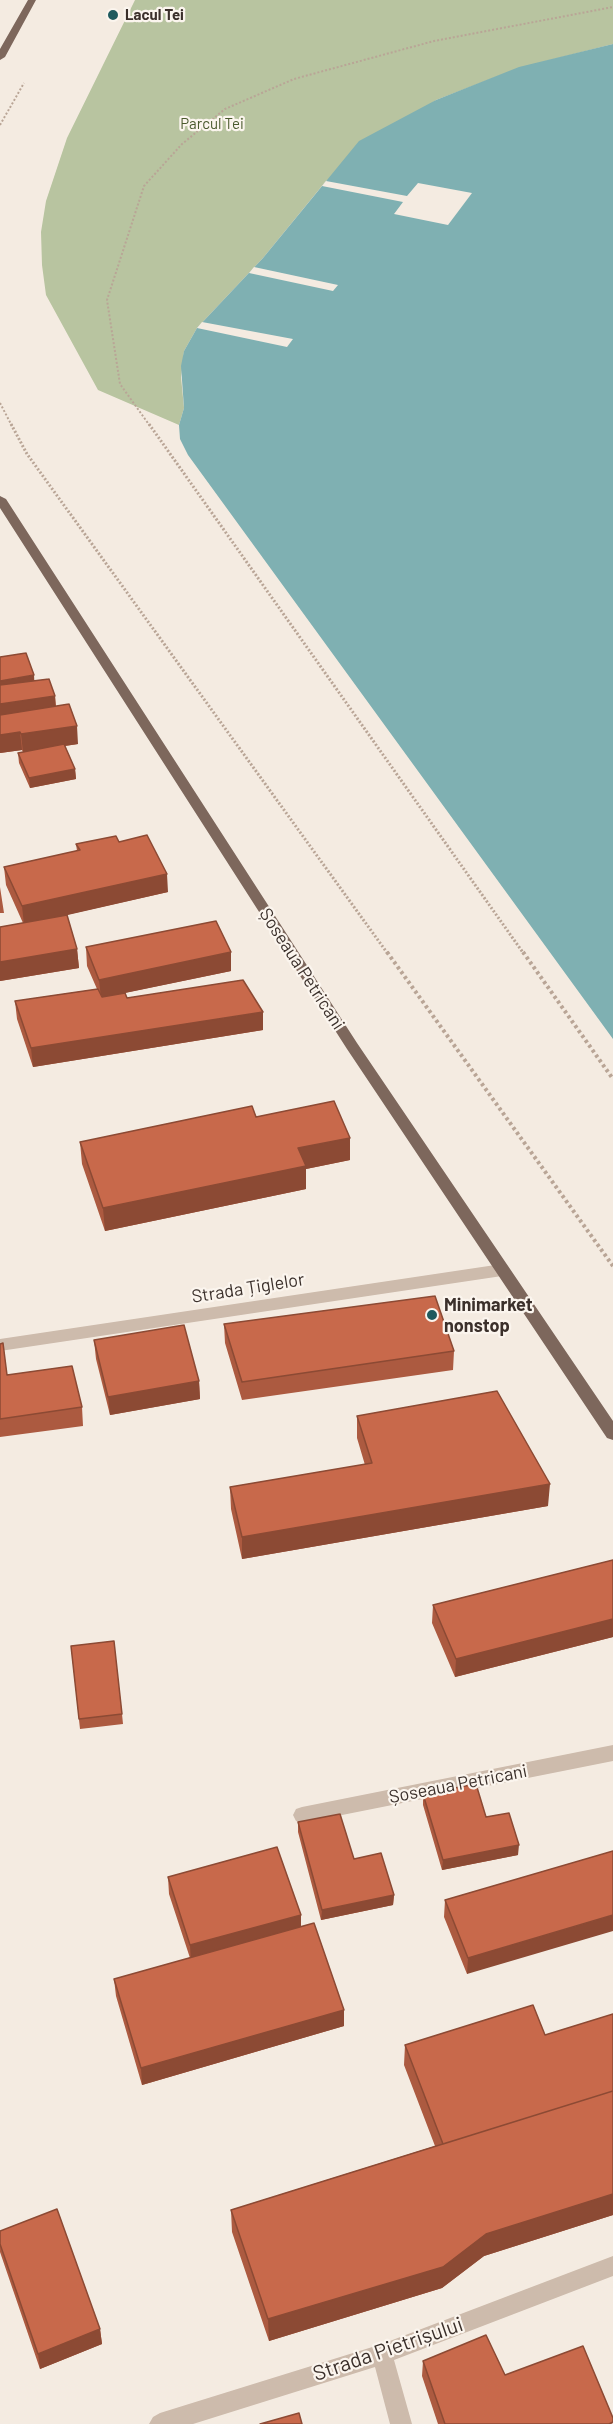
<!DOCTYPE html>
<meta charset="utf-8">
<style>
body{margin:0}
canvas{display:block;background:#f4ebe1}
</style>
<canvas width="613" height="2424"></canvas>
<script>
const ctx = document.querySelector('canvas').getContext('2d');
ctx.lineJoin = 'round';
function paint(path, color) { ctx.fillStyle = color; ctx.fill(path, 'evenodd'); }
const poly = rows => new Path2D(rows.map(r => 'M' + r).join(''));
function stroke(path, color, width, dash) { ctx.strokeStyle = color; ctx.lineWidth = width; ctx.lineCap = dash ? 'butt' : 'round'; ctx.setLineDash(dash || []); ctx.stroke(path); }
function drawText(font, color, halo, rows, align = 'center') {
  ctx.font = font + ' Barlow,sans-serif'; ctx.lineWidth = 4.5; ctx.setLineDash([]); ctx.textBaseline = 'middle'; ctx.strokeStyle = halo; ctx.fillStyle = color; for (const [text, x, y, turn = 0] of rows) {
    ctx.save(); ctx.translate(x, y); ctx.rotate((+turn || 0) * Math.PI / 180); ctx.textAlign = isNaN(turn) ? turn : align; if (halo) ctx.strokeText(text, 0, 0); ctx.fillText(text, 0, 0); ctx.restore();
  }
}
paint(poly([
 [135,0,613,0,613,44,519,68,436,100,326,181,263,258,197,328,184,351,181,377,184,408,179,425,98,390,46,295,42,265,41,232,46,201,67,138]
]), '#b8c4a0');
paint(poly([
 [613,44,613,1039,188,455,180,439,179,425,184,408,181,366,184,351,197,328,263,258,359,141,436,100,519,67]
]), '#7fb0b2');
paint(poly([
 [326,181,407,196,418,183,472,193,448,225,394,214,403,202,322,186],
 [254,267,338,285,333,291,249,273],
 [202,322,293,339,287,347,197,328]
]), '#f4ebe1');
stroke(poly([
 [0,125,24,83],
 [0,403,12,426],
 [150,426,120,384,107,300,144,186,182,144,225,109,294,79,434,41,613,7]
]), '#b9a596', 2, [2, 2]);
stroke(poly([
 [11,424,27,454,388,954],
 [149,424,524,954]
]), '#b9a596', 3, [2, 2]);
stroke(poly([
 [387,952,613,1266],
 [523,952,613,1079]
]), '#b9a596', 4, [3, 3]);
paint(poly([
 [502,1264,510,1270,502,1276,0,1351,0,1339,502,1264],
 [613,1745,613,1761,302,1823,296,1821,293,1815,296,1809,302,1807,613,1745],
 [613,2256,613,2276,394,2360,412,2424,390,2424,375,2367,193,2424,149,2424,153,2417,160,2413,382,2344,613,2256]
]), '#cdbbac');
paint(poly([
 [28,0,36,0,5,57,0,60,0,49,28,0],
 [0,496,6,499,357,1043,613,1421,613,1440,607,1438,347,1049,0,508,0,496]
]), '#7d675c');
paint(poly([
 [34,675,34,681,55,696,56,706,78,744,65,746,75,769,76,779,30,788,19,763,18,753,23,752,22,750,0,753],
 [119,842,168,892,57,917,77,949,79,968,0,981,0,927,23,923,6,885,4,867,77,851,76,844],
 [0,887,4,913,0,913],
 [86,947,231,971,124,993,127,998,263,1030,33,1067,17,1019,15,1001,97,989,87,966],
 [256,1117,350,1160,306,1169,306,1189,105,1231,82,1164,80,1142],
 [224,1324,454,1351,453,1370,242,1400,225,1343],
 [94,1340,199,1381,200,1399,110,1415,96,1359],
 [0,1344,7,1375,82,1407,83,1426,0,1437],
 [357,1416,548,1506,242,1559,231,1509,230,1487,365,1465,357,1438],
 [613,1560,613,1637,455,1677,432,1623,433,1605],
 [71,1646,122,1714,123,1724,80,1729],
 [423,1794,486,1817,518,1855,442,1870,423,1805],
 [298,1822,354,1859,394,1895,393,1905,321,1920,298,1832],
 [613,1851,467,1974,444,1917,445,1900],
 [168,1877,301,1927,344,2026,142,2085,116,1996,114,1979,190,1958,169,1894],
 [613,2014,613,2215,484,2256,442,2288,269,2341,232,2232,231,2210,435,2146,404,2065,405,2045,545,2035],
 [0,2231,100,2329,102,2344,40,2369,0,2252],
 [423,2361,505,2375,613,2424,438,2424,422,2376]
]), '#ac5a40');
paint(poly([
 [34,675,35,693,0,699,0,681],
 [55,696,56,714,0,722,0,704],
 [77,726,78,744,23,752,21,734],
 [20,732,22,750,0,753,0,735],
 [75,769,76,779,30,788,29,778],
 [167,874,168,892,24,925,22,906],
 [77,949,79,968,0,981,0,962],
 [231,952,231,971,101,998,99,980],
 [263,1012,263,1030,33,1067,31,1048],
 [350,1138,350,1160,306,1169,306,1189,105,1231,103,1208,298,1148],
 [199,1381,200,1399,110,1415,108,1397],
 [550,1484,548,1506,242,1559,242,1537],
 [613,1619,613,1637,455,1677,456,1659],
 [519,1845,518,1855,442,1870,443,1860],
 [394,1895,393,1905,321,1920,322,1910],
 [301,1915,301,1932,191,1962,190,1945],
 [613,1915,613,1931,467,1974,468,1958],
 [344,2010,344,2026,142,2085,141,2068],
 [613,2194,613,2215,484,2256,442,2288,269,2341,268,2319,486,2234],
 [100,2329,102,2344,40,2369,38,2354]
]), '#8c4a34');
const building = poly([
 [26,653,34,675,0,681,0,657,26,653],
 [49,679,55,696,0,704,0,685,49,679],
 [69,704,77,726,21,734,20,732,0,735,0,715,69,704],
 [64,744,75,769,29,778,18,753,64,744],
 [147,835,167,874,22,906,4,867,80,850,76,844,116,836,119,842,147,835],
 [67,915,77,949,0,962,0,927,67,915],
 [216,921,231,952,99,980,86,947,216,921],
 [243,980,263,1012,31,1048,15,1001,98,989,102,997,125,993,127,998,243,980],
 [334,1101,350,1138,298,1148,306,1166,103,1208,80,1142,252,1106,256,1117,334,1101],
 [435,1296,454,1351,242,1382,224,1324,435,1296],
 [184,1325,199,1381,108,1397,94,1340,184,1325],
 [3,1343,7,1375,72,1366,82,1407,0,1419,0,1344,3,1343],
 [497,1391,550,1484,242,1537,230,1487,372,1463,357,1416,497,1391],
 [613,1560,613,1619,456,1659,433,1605,613,1560],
 [114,1641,122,1714,79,1719,71,1646,114,1641],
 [476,1784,486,1817,509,1813,519,1845,443,1860,423,1794,476,1784],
 [340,1814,354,1859,381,1853,394,1895,322,1910,298,1822,340,1814],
 [277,1847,301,1915,190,1945,168,1877,277,1847],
 [613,1851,613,1915,468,1958,445,1900,613,1851],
 [314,1923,344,2010,141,2068,114,1979,314,1923],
 [533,2005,545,2035,613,2014,613,2091,443,2144,405,2045,533,2005],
 [613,2091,613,2194,486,2234,443,2267,268,2319,231,2210,613,2091],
 [57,2209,100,2329,38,2354,0,2244,0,2231,57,2209],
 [486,2335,505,2375,583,2346,613,2418,613,2422,609,2424,445,2424,423,2361,486,2335],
 [299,2413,302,2424,260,2424,299,2413]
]);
paint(building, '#c8694b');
stroke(building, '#8c4a34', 1.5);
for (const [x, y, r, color] of [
 [113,15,6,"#1f5a5e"],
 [432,1315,6,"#1f5a5e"]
]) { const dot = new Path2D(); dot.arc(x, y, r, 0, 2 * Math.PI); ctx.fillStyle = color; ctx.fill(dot); stroke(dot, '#fbf5ee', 2); }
drawText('bold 15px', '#3b302b', '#fbf5ee', [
 ["Lacul Tei",125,15]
], 'left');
drawText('15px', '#4a5a2e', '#fbf5ee', [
 ["Parcul Tei",212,124]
]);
drawText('18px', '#3b302b', '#fbf5ee', [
 ["Șoseaua Petricani",302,969,57],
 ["Strada Țiglelor",248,1288,-9],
 ["Șoseaua Petricani",458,1784,-11]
]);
drawText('bold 18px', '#3b302b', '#fbf5ee', [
 ["Minimarket",444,1305],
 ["nonstop",444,1326]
], 'left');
drawText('21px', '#3b302b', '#fbf5ee', [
 ["Strada Pietrișului",388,2349,-19]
]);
</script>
